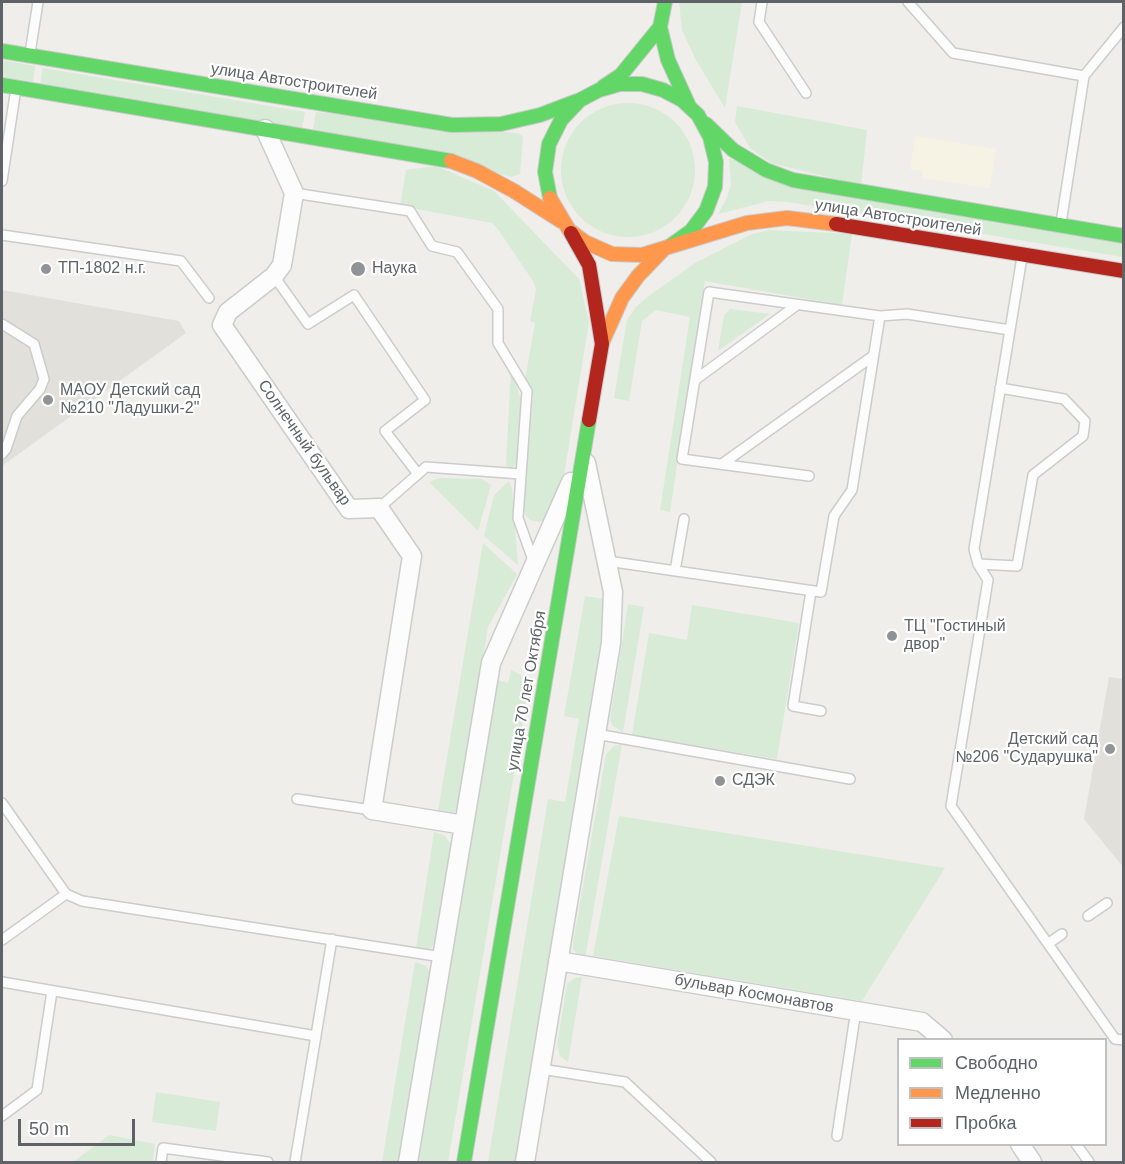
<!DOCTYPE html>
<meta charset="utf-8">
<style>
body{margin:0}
#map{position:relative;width:1125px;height:1164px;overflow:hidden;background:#efeeea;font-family:Arial,sans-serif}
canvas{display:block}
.frame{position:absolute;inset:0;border:3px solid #5f6368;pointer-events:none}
.legend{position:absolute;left:897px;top:1038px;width:210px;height:108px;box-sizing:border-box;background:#fff;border:2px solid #bfc1c3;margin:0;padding:8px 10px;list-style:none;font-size:18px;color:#5f6368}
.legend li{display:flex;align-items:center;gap:12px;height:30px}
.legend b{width:30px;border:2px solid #bfc1c3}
.scale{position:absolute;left:18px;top:1119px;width:117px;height:27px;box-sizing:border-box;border:3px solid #5f6368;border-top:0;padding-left:8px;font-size:18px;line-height:21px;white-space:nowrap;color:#5f6368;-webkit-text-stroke:4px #fff;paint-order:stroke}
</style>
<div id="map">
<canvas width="1125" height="1164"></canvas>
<div class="frame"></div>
<ul class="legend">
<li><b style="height:8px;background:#63d668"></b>Свободно</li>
<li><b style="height:8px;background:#ff974d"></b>Медленно</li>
<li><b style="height:8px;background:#b3261e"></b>Пробка</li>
</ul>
<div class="scale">50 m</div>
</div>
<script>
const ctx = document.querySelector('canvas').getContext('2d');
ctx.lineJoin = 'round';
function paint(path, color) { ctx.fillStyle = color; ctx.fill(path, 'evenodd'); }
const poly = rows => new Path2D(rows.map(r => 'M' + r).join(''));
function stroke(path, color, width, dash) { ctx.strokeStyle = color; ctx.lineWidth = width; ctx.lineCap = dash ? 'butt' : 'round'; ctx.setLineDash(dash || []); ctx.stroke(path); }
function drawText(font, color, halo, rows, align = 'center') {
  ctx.font = font + ' Arial,sans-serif'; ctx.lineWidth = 4.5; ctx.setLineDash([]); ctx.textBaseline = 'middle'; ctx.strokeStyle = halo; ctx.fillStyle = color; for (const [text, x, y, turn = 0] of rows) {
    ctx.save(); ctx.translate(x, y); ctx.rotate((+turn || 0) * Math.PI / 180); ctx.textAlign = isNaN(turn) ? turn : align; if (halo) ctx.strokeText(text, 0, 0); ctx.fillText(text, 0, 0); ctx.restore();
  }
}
paint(poly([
 [915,136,996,149,990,188,922,178,922,171,910,169]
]), '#f7f3e4');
paint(poly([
 [2,290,179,321,186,333,2,466],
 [1109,677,1123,679,1123,867,1084,819]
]), '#e2e0da');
paint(poly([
 [679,2,742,2,725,108,697,62,682,30],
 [2,60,35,66,33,82,2,76],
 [43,68,305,112,302,128,40,84],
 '561 170a67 67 0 1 1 134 0a67 67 0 1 1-134 0Z',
 [737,106,867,130,861,185,771,163,750,148,735,122],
 [316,112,516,133,521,135,523,138,520,174,512,177,313,129],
 [729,159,1123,240,1123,257,788,202,769,201,718,214,726,200,731,184],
 [436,166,494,191,579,279,589,322,564,475,558,498,547,518,540,522,530,520,526,516,523,504,533,397,525,380,535,323,530,321,536,290,533,281,497,228,492,223,400,206,406,170],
 [770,230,852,234,842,305,705,281,670,512,660,510,690,317,656,310,642,321,629,401,614,398,627,320,636,307,650,295,695,263,752,234],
 [730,309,770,314,718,351,724,315],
 [511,368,522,403,517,461,516,465,510,469,506,465],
 [440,478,482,479,491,485,478,531,429,482],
 [509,481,512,488,518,565,484,536,494,495],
 [483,543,517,574,488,627,459,805,452,815,437,817],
 [585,596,604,599,606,646,519,1162,488,1162,548,799,565,802,579,719,564,716],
 [628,604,644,607,623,732,613,726,610,720],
 [692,605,799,623,777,759,632,735,649,633,687,640],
 [511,670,521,675,527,695,526,703,448,1162,417,1162,497,680,508,683],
 [622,744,585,959,577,954,573,949,573,943,606,754,614,746],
 [619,816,945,868,862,1001,593,956],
 [434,832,445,836,451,845,436,942,430,949,416,949],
 [415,962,426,966,431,974,400,1162,382,1162],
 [582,977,568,1062,560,1056,557,1045,567,984,575,978],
 [156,1092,220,1102,216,1131,152,1122],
 [109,1135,155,1144,153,1162,73,1162]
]), '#d8ebd6');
const lane = poly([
 [762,2,759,22,806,93],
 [908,2,953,53,1084,76],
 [30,53,38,2],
 [2,181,16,88],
 [294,193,410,211,432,246,457,252,498,309,498,343,527,391,518,518,534,563],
 [1061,223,1084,76,1124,27],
 [2,235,181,261,209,298],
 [1022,257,974,549,978,564,988,580,951,806,1115,1039,1124,1040],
 [274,276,308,324,354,295,425,400,385,431,418,474,426,467,521,474],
 [2,324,34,344,44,379,40,389,17,416,6,449,2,454],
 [695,380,797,305],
 [722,464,873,356],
 [809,476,682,459,709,292,880,316],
 [379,508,418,474],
 [607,561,821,592,834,516,852,490,880,316,907,314,1010,330],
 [978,564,1017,566,1033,475,1083,436,1085,421,1064,399,1000,388],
 [675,571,684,519],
 [811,591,793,706,821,711],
 [596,734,850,779],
 [297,799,372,810],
 [2,803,66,894,82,901,442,957],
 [1088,916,1107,903],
 [2,940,66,894],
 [1049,943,1062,934],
 [2,982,316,1036],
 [541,1069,625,1082,711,1162],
 [2,1116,37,1090,52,991],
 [837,1136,854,1023,857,1012],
 [1076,1144,1089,1162],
 [237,1158,268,1162],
 [161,1162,163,1148,237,1158,236,1162],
 [295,1162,332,939]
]);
const street = poly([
 [265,129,294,193,282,265,274,276,228,312,222,325,349,509,379,508,412,556,372,810,464,825],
 [558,961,922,1022,943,1040],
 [1020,1144,1032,1162],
 [408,1162,491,663,571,482],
 [525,1162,611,643,613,592,586,463]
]);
const fast = poly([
 [665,2,660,27,668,60,689,106],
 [2,51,452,125,501,124,540,115,577,101],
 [2,85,451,161],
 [603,87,621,75,660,27],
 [706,124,733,150,766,170,793,180,1124,236],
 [550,198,545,172,549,144,561,120,580,100,599,90,620,84,642,84,663,90,682,100,698,115,710,137,716,162,715,187,706,211,691,231,670,246],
 [464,1162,589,420]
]);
const slow = poly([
 [451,161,477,171,514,191,561,221],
 [550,198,569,230,585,242,612,254,642,255,747,223,787,218,836,224],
 [602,343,622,298,638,276,664,249]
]);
const jam = poly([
 [836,224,1124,271],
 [571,233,589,265,602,344,589,420]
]);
stroke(lane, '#cbcccc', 12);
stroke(street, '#cbcccc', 21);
stroke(fast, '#cacacb', 16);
stroke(slow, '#cacacb', 16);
stroke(jam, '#cacacb', 16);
stroke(lane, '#fdfcfc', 9);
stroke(street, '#fdfcfc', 18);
stroke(fast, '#63d668', 14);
stroke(slow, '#ff974d', 14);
stroke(jam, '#b3261e', 14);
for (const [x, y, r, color] of [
 [46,269,6,"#919496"],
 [358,269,8,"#919496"],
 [48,400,6,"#919496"],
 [892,636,6,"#919496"],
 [1110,749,6,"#919496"],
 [720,781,6,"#919496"]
]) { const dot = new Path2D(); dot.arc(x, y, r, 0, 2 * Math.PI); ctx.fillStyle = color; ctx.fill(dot); stroke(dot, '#fff', 2); }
drawText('16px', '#5f6368', '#fff', [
 ["улица Автостроителей",294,82,9],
 ["улица Автостроителей",898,218,9],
 ["Солнечный бульвар",304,443,55],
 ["улица 70 лет Октября",527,691,-80],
 ["бульвар Космонавтов",754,994,10]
]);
drawText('16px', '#5f6368', '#fff', [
 ["ТП-1802 н.г.",58,269],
 ["Наука",372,269],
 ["МАОУ Детский сад",60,391],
 ["№210 \"Ладушки-2\"",60,409],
 ["ТЦ \"Гостиный",904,627],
 ["двор\"",904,645],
 ["Детский сад",1098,740,"right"],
 ["№206 \"Сударушка\"",1098,758,"right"],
 ["СДЭК",732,781]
], 'left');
</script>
